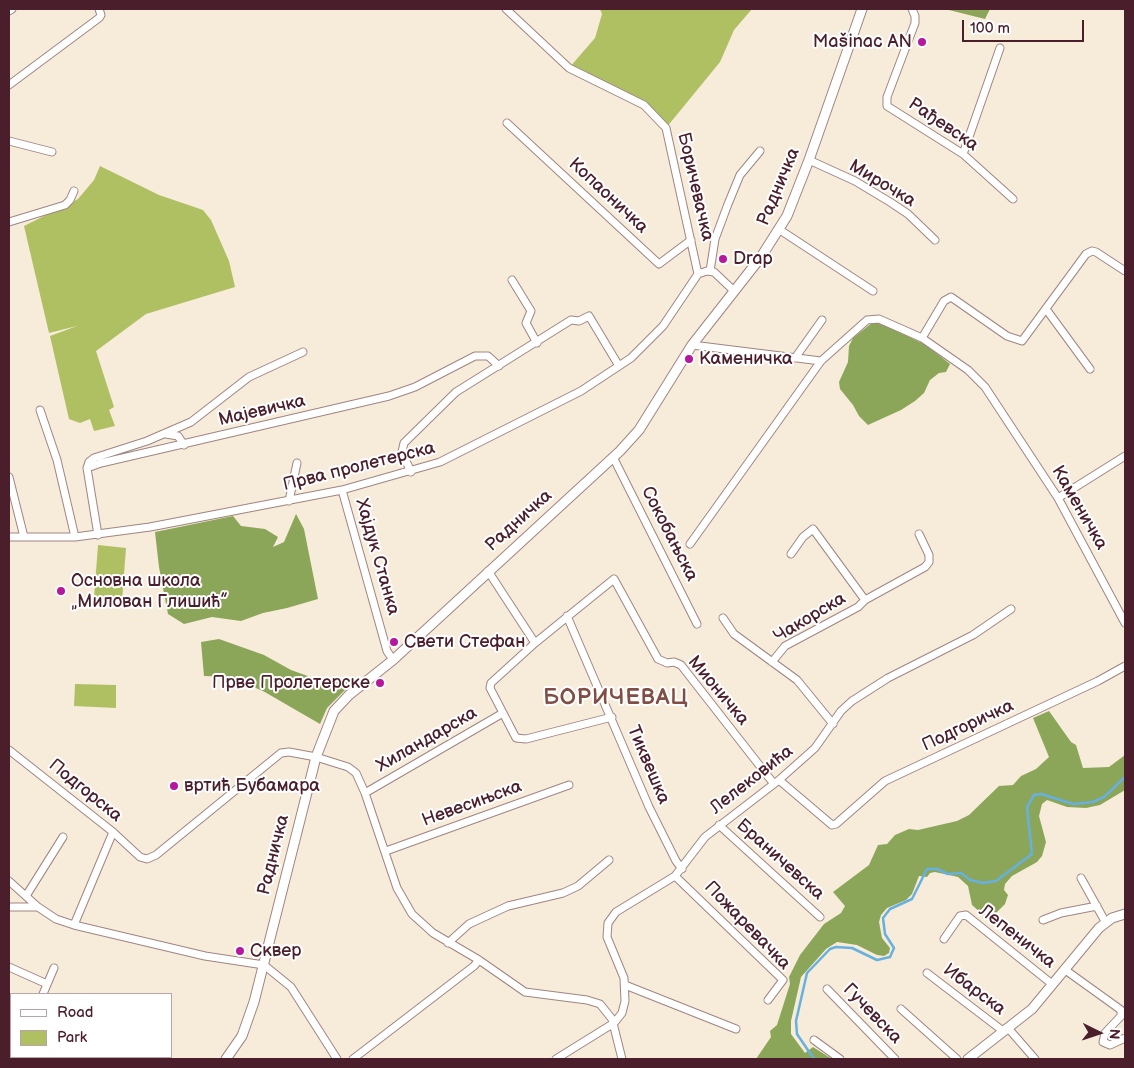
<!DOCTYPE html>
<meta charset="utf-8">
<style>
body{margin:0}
#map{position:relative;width:1134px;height:1068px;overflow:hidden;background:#f7ebda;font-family:"Balsamiq Sans",sans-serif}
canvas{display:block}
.frame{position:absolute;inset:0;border:10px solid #4a1f2b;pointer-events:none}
.legend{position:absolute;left:10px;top:993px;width:162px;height:65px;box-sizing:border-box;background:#fff;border:1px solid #b7a5aa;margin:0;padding:6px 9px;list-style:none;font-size:15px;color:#4a1f2b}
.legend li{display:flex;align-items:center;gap:10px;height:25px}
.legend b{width:25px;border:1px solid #b7a5aa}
.north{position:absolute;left:1074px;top:1008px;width:50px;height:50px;-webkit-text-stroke:4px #fff;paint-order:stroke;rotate:94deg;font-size:14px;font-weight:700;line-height:20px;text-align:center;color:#4a1f2b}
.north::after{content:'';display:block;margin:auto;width:18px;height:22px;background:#4a1f2b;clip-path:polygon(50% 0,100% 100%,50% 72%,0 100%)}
.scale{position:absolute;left:962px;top:20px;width:122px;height:22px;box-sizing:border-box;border:2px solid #4a1f2b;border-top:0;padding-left:6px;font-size:15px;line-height:18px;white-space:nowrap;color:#4a1f2b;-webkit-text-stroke:4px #fff;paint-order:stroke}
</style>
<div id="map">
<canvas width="1134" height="1068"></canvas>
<div class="frame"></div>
<ul class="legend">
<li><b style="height:6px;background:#fff"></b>Road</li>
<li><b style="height:14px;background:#afc063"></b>Park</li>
</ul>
<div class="north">N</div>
<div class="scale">100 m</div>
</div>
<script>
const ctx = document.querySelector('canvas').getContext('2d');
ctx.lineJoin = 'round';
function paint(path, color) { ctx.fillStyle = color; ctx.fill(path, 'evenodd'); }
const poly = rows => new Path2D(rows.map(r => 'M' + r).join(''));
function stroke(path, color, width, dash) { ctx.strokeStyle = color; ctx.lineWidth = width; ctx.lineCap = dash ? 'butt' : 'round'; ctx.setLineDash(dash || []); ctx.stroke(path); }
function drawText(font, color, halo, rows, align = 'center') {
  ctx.font = font + ' "Balsamiq Sans",sans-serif'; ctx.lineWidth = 4; ctx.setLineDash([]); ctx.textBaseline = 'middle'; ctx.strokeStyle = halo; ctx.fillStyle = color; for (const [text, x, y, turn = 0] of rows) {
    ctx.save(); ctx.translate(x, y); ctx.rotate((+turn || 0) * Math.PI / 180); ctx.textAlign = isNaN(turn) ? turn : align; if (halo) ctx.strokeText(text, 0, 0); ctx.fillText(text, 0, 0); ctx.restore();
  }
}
paint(poly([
 [600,9,752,9,734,30,720,62,666,128,651,110,569,68,595,38,602,14],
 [100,166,159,195,203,210,211,220,229,261,235,287,146,314,96,351,114,407,109,410,115,426,94,431,90,419,80,423,69,419,50,336,77,326,49,333,24,226,78,199,94,180],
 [98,545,126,548,122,601,94,598],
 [75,684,116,685,116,708,74,706]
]), '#afc063');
paint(poly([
 [945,9,990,9,985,19],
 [873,322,878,322,926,345,950,364,946,372,939,373,930,380,924,393,915,401,901,410,868,425,859,416,853,405,840,389,839,382,848,362,849,346,853,338],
 [296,514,304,529,318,599,287,608,263,613,241,621,212,617,184,624,168,614,159,567,155,532,233,516,241,526,265,529,278,537,273,547,284,542],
 [219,639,264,655,291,670,316,679,353,682,327,708,320,724,263,691,229,677,204,676,201,642],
 [1049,711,1071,742,1076,745,1083,768,1109,767,1125,755,1125,790,1100,805,1086,808,1067,807,1047,800,1042,804,1039,816,1046,842,1042,856,1037,862,1012,876,1005,884,1004,890,1008,895,1005,904,989,920,972,905,968,886,958,877,935,872,930,873,927,877,919,876,912,894,906,900,887,908,881,915,879,922,882,938,890,948,889,953,884,956,877,955,857,945,837,942,826,949,801,977,791,1021,791,1034,805,1053,813,1047,832,1059,756,1059,771,1037,770,1031,777,1025,790,984,789,977,800,955,824,924,841,913,845,906,833,892,869,865,878,845,887,844,895,835,909,829,918,830,957,821,969,815,999,786,1013,785,1021,776,1036,769,1049,757,1033,718]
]), '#8ba659');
stroke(poly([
 [814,1059,797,1034,796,1021,807,973,830,949,836,947,852,948,877,960,890,957,894,948,885,934,883,918,890,909,912,899,927,869,937,869,948,874,961,873,970,880,983,883,996,881,1032,854,1027,807,1034,795,1041,794,1073,804,1093,802,1104,797,1125,777]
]), '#67b0df', 2.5);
const minor = poly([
 [506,9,569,68,644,105,666,128,698,274],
 [912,9,915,16,915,23,887,97,887,106,963,154,1013,199],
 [9,11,12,9],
 [9,85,99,18,101,15,99,9],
 [507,123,659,264,691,240],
 [9,141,52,152],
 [963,154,1000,48],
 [809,160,855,181,890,202,908,214,935,240],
 [9,222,65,205,70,200,74,191],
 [780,230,873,291],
 [710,271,715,239,728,204,740,175,760,151],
 [512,280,531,311,526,323,537,343],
 [1046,309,1090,369],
 [922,338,944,301,951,297,1007,336,1022,341,1086,254,1092,251,1096,252,1125,271],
 [692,345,821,361],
 [795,358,822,320],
 [40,410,57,460,75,537],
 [166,434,178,436,184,445],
 [613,457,697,624],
 [87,468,89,462,94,458,147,441,191,422,249,377,303,352],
 [411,472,402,452,404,443,456,392,571,320,579,321,589,316,619,366],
 [9,477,24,537],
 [342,490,387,651,393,660],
 [1058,498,1125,456],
 [289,501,297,463],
 [98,535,87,468,101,463,389,396,415,387,475,356,488,356,499,366],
 [9,537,75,537,150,527,342,490,440,462,581,391,631,358,663,326,698,274,707,271,714,272,733,290],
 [690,544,821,361,867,320,879,319,922,338,968,370,985,387,1058,498,1125,623],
 [791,554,803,537,813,529,865,600],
 [488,571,535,643,614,579,658,659,667,663,674,662,681,665,774,784],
 [567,616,649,807,676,861,682,869],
 [723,618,734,634,797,680,833,724],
 [535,643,491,683,490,688,516,738,526,739,612,717],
 [772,662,785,646,858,607,865,600,925,567,929,562,929,555,919,534],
 [9,750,113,832,140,857,147,859,156,855,281,753,289,752,316,757,348,767,356,773,365,793,397,888,412,914,433,933,479,960,525,992,587,1000,600,1004,612,1019,622,1059],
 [779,780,832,825,836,824,885,781,1098,681,1125,666],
 [365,793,503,713],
 [719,825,820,917],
 [386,851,569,785],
 [675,876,783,980,768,1000],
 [1081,878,1106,923],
 [9,881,38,907,56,919,74,925,205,956,264,965,291,987,337,1059],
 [26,896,63,837],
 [9,907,38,907],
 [1043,920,1061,913,1097,906],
 [74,925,113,832],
 [944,939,960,916,966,915,1052,984],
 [448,943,469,924,508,906,563,893,578,886,609,860],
 [9,967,47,984],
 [1064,969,1121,1010,1121,1016,1105,1033,1103,1042,1110,1045,1125,1038],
 [927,973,1003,1031],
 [625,985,736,1029],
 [827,989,895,1059],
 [43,994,54,968],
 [901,1009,957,1059],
 [1008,1028,1035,1059],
 [814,1040,840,1059],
 [125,1057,136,1059],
 [17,1059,18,1057],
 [353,1059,474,966,479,960],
 [556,1059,614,1023,622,1013,625,1001,624,978,607,937,608,923,616,912,675,876,705,837,779,780,815,748,841,711,852,701,888,678,973,635,1011,609]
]);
const tertiary = poly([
 [226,1059,242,1036,254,1002,316,757,334,711,349,695,393,660,620,451,639,430,692,345,761,257,787,216,809,160,862,9],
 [968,1059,1032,1009,1099,928,1112,918,1125,914]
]);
stroke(minor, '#a08582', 9);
stroke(tertiary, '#a08582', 11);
stroke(minor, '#fff', 7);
stroke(tertiary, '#fff', 9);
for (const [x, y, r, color] of [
 [922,42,5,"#b5179e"],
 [723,259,5,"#b5179e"],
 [689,359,5,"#b5179e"],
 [61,591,5,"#b5179e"],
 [394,642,5,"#b5179e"],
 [380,683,5,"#b5179e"],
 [174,786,5,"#b5179e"],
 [240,951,5,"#b5179e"]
]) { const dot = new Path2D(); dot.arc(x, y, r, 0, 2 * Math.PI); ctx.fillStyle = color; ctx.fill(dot); stroke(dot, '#fff', 2); }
drawText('18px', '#4a1f2b', '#fff', [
 ["Mašinac AN",912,42,"right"],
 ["Drap",733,259],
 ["Каменичка",699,359],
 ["Основна школа",71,581],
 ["„Милован Глишић”",71,602],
 ["Свети Стефан",404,642],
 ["Прве Пролетерске",370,683,"right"],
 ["вртић Бубамара",184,786],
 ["Сквер",250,951]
], 'left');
drawText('18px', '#4a1f2b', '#fff', [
 ["Рађевска",943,125,34],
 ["Мирочка",882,184,31],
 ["Боричевачка",695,187,77],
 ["Радничка",779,187,-67],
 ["Копаоничка",608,196,43],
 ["Мајевичка",262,411,-13],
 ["Прва пролетерска",359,467,-14],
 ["Каменичка",1079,508,60],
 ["Радничка",519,521,-42],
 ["Сокобањска",669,534,63],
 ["Хајдук Станка",377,557,74],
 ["Чакорска",810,618,-31],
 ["Мионичка",718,691,50],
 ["Подгоричка",968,726,-25],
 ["Хиландарска",427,740,-30],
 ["Тиквешка",648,765,67],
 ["Лелековића",752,780,-38],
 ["Подгорска",85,791,39],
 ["Невесињска",472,804,-20],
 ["Радничка",274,855,-76],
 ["Браничевска",780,860,42],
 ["Пожаревачка",747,926,46],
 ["Лепеничка",1017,937,38],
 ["Ибарска",974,990,37],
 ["Гучевска",872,1014,46]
]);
ctx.letterSpacing = '1px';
drawText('bold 22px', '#804e45', '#fff', [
 ["БОРИЧЕВАЦ",616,698]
]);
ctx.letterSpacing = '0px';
</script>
